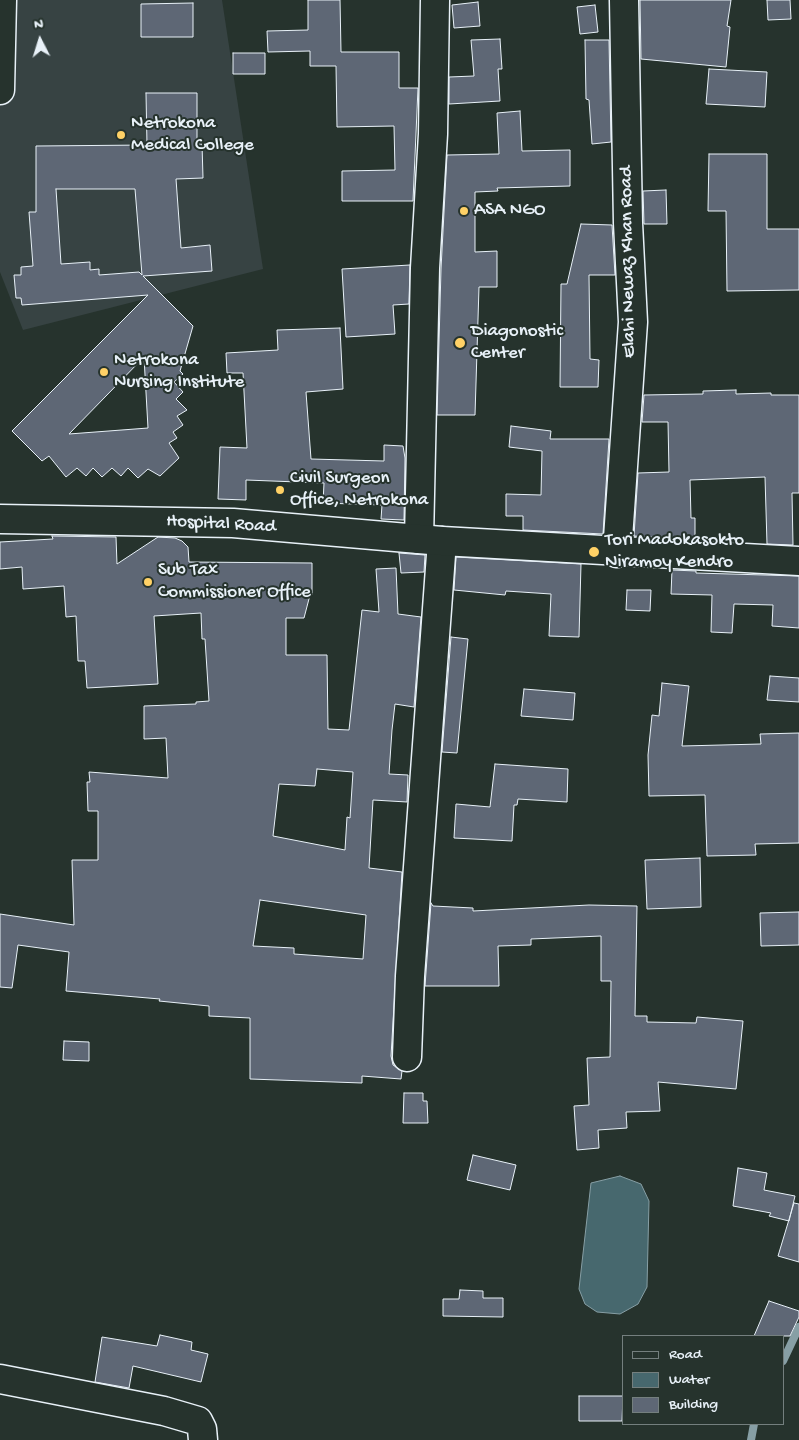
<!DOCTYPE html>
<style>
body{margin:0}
#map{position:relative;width:799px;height:1440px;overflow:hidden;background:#26332d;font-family:"Gochi Hand",sans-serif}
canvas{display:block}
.legend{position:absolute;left:622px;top:1335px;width:162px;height:90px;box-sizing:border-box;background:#26332d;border:1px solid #747f7e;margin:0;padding:6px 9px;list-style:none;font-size:15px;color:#e8f1f8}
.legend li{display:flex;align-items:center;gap:10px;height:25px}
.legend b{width:25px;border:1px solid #747f7e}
.north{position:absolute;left:15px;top:15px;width:50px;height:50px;-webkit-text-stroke:4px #26332d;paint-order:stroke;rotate:355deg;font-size:14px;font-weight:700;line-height:20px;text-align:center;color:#e8f1f8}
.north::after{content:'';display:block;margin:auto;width:18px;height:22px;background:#e8f1f8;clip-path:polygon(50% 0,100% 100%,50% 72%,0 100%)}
</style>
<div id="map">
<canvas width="799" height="1440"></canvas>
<ul class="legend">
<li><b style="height:6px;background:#26332d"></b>Road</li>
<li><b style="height:14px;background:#47686e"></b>Water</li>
<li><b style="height:14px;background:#5e6775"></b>Building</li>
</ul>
<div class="north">N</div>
</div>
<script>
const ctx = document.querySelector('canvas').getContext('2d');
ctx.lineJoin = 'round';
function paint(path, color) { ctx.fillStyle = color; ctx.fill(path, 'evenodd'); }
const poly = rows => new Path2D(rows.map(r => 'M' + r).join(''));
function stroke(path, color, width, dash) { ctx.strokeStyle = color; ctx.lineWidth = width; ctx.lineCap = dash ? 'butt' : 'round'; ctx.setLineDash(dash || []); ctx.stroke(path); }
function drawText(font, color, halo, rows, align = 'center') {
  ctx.font = font + ' "Gochi Hand",sans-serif'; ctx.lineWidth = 4; ctx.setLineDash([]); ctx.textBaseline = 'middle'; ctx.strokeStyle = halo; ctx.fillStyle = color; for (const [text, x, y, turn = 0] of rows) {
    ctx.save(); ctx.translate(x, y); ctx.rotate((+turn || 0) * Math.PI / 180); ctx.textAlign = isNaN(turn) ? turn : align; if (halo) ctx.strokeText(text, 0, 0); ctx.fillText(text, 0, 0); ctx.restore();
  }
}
paint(poly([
 [0,0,222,0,263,269,23,330,0,272]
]), '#374343');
const water = poly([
 [620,1176,641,1184,649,1201,647,1287,638,1304,620,1314,597,1312,585,1304,579,1289,591,1183,620,1176]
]);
paint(water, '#47686e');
stroke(water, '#879fa5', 1);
stroke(poly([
 [783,1361,799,1327],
 [751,1440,754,1424]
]), '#879fa5', 8);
const building = poly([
 [308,0,340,0,341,52,399,52,399,88,418,88,413,201,342,201,342,171,395,170,394,126,337,127,336,66,310,66,310,51,268,52,267,31,308,30,308,0],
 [640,0,731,0,727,26,730,27,726,67,641,59,640,0],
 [767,0,790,0,791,19,768,20,767,0],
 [478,2,480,26,454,28,452,5,478,2],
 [193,3,193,37,141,37,141,4,193,3],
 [595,5,598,32,580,34,577,7,595,5],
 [500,39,502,69,498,69,500,101,449,104,449,77,474,76,471,40,500,39],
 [585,40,609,40,611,142,592,144,589,100,586,99,585,40],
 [233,53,265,53,265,74,233,74,233,53],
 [709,69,767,72,765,107,706,104,709,69],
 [146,93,197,93,197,144,202,144,203,178,176,179,181,248,210,245,212,271,143,276,193,326,180,371,183,374,174,382,183,392,176,399,187,410,177,416,183,425,173,432,177,438,169,443,179,458,160,476,148,469,138,478,128,468,121,476,112,468,102,477,93,468,86,476,77,468,66,477,49,456,42,461,12,431,148,295,22,305,21,298,16,298,14,275,21,275,21,267,33,266,29,212,36,212,36,146,147,145,146,93],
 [56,189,135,189,142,275,139,272,99,275,99,269,90,270,90,262,61,264,56,189],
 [144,357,148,428,69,434,144,357],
 [520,111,522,151,570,150,570,186,497,188,498,191,475,192,475,252,497,251,497,287,479,287,475,415,437,415,441,269,447,155,499,154,497,113,520,111],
 [709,154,767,154,767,229,799,229,799,290,727,291,726,211,708,211,709,154],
 [666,190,667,224,644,224,643,191,666,190],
 [581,224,612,225,615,275,589,275,590,359,599,360,598,387,560,387,561,284,567,284,581,224],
 [410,265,409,304,393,305,395,334,346,337,342,269,410,265],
 [340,328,343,389,306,392,311,459,384,461,384,445,403,446,405,458,404,520,381,519,382,505,323,503,324,483,246,480,246,500,218,499,220,447,247,448,243,373,227,373,226,353,278,350,277,330,340,328],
 [736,390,736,394,771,393,771,395,799,395,799,493,792,493,793,545,767,544,765,477,690,480,691,518,695,518,695,540,634,536,638,473,669,472,668,422,642,422,644,395,703,394,703,391,736,390],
 [511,426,551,431,550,439,609,439,603,534,523,530,523,516,506,516,506,494,541,495,542,451,509,447,511,426],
 [52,536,116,537,117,564,158,537,175,538,182,541,188,547,189,562,312,563,312,595,310,595,304,618,286,618,286,655,327,655,328,729,349,730,362,610,379,612,376,569,396,568,398,614,421,617,414,707,395,704,392,730,389,774,408,775,407,802,373,800,369,868,402,872,391,1056,393,1065,402,1071,401,1079,362,1076,362,1083,250,1079,250,1018,209,1016,209,1006,159,1001,160,999,66,991,69,952,18,945,12,988,0,987,0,914,74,925,72,860,98,860,98,811,88,811,87,782,90,782,89,772,168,778,166,738,144,739,144,706,196,704,196,702,209,701,205,639,202,639,201,613,154,616,158,684,87,688,85,661,78,661,76,616,66,617,64,586,23,589,22,567,0,569,0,542,53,539,52,536],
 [317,769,353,772,350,818,347,817,345,850,273,836,279,784,315,786,317,769],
 [260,900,366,915,363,959,294,954,294,948,253,946,260,900],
 [399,553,425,555,424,572,401,573,399,553],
 [456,557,581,564,579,637,549,636,551,594,506,591,505,595,454,590,456,557],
 [672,570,696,571,696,573,799,576,799,628,772,626,773,605,734,604,732,633,711,632,712,595,671,594,672,570],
 [627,590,651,590,650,611,626,610,627,590],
 [451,637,468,639,457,753,442,752,451,637],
 [770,676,799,678,799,702,767,700,770,676],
 [662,683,689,686,682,746,761,744,760,734,799,733,799,843,755,844,756,855,707,856,705,795,649,796,648,755,652,715,659,716,662,683],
 [524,689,575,693,573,720,521,716,524,689],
 [495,764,568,769,567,802,518,799,517,805,514,805,512,841,454,838,456,804,490,807,495,764],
 [700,858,701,907,647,909,645,860,700,858],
 [431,903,433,906,473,908,473,911,589,905,637,906,635,1016,647,1016,647,1022,696,1023,697,1017,743,1021,736,1089,658,1082,660,1111,626,1112,627,1128,598,1130,599,1148,577,1150,574,1106,589,1105,587,1058,610,1057,611,981,601,981,601,936,531,939,531,945,498,946,499,986,425,986,431,903],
 [799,912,799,945,761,946,760,913,799,912],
 [64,1041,89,1042,89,1061,63,1060,64,1041],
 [404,1093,423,1093,423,1101,427,1101,428,1123,403,1123,404,1093],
 [473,1155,516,1165,510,1190,467,1180,473,1155],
 [738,1168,767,1173,764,1190,795,1196,789,1221,769,1216,771,1213,733,1206,738,1168],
 [794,1203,799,1204,799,1262,778,1256,794,1203],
 [460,1290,483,1291,483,1298,503,1298,503,1317,443,1316,443,1299,459,1299,460,1290],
 [769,1301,799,1311,799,1317,790,1336,754,1336,769,1301],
 [160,1335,192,1342,191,1350,208,1354,201,1382,133,1366,129,1388,95,1382,102,1337,157,1346,160,1335],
 [579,1396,623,1396,622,1421,579,1421,579,1396]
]);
paint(building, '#5e6775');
stroke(building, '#e8f1f8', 1);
const minor = poly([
 [0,90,2,0],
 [419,539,425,268,433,134,435,0],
 [407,1057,410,976,442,541],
 [0,1379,164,1411,198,1421,202,1429,203,1440]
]);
const tertiary = poly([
 [0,519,233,523,442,541,799,561],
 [617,553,633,322,628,223,624,0]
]);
stroke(minor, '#e8f1f8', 31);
stroke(tertiary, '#e8f1f8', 31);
stroke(minor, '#26332d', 28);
stroke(tertiary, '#26332d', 28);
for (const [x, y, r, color] of [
 [121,135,5,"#ffd166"],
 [464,211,5,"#ffd166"],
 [460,343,6,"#ffd166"],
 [104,372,5,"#ffd166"],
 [280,490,5,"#ffd166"],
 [594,552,6,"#ffd166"],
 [148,582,5,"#ffd166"]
]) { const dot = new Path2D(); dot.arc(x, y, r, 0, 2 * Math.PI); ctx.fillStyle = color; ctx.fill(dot); stroke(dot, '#26332d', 2); }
drawText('19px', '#e8f1f8', '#26332d', [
 ["Netrokona",131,124],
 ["Medical College",131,146],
 ["ASA NGO",474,211],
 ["Diagonostic",471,332],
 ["Center",471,354],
 ["Netrokona",114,361],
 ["Nursing Institute",114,383],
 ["Civil Surgeon",290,479],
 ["Office, Netrokona",290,501],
 ["Tori Madokasokto",605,541],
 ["Niramoy Kendro",605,563],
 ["Sub Tax",158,571],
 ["Commissioner Office",158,593]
], 'left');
drawText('19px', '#e8f1f8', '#26332d', [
 ["Elahi Newaz Khan Road",629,262,-91],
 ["Hospital Road",221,525,3]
]);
</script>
